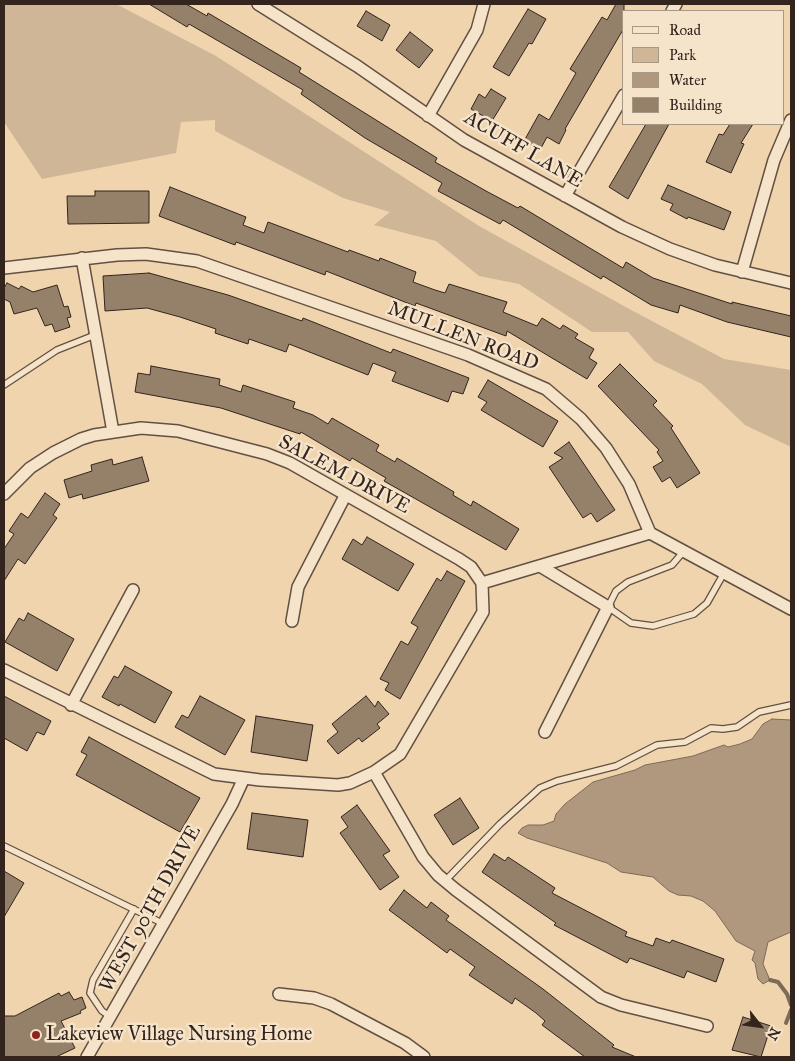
<!DOCTYPE html>
<style>
body{margin:0}
#map{position:relative;width:795px;height:1061px;overflow:hidden;background:#efd4ae;font-family:"IM FELL Great Primer",serif}
canvas{display:block}
.frame{position:absolute;inset:0;border:5px solid #33241e;pointer-events:none}
.legend{position:absolute;left:622px;top:10px;width:162px;height:115px;box-sizing:border-box;background:#f5e3ca;border:1px solid #a79785;margin:0;padding:6px 9px;list-style:none;font-size:15px;color:#33241e}
.legend li{display:flex;align-items:center;gap:10px;height:25px}
.legend b{width:25px;border:1px solid #a79785}
.north{position:absolute;left:735px;top:1001px;width:50px;height:50px;-webkit-text-stroke:4px #f5e3ca;paint-order:stroke;rotate:120deg;font-size:14px;font-weight:700;line-height:20px;text-align:center;color:#33241e}
.north::after{content:'';display:block;margin:auto;width:18px;height:22px;background:#33241e;clip-path:polygon(50% 0,100% 100%,50% 72%,0 100%)}
</style>
<div id="map">
<canvas width="795" height="1061"></canvas>
<div class="frame"></div>
<ul class="legend">
<li><b style="height:6px;background:#f5e3ca"></b>Road</li>
<li><b style="height:14px;background:#cfb696"></b>Park</li>
<li><b style="height:14px;background:#af987d"></b>Water</li>
<li><b style="height:14px;background:#958069"></b>Building</li>
</ul>
<div class="north">N</div>
</div>
<script>
const ctx = document.querySelector('canvas').getContext('2d');
ctx.lineJoin = 'round';
function paint(path, color) { ctx.fillStyle = color; ctx.fill(path, 'evenodd'); }
const poly = rows => new Path2D(rows.map(r => 'M' + r).join(''));
function stroke(path, color, width, dash) { ctx.strokeStyle = color; ctx.lineWidth = width; ctx.lineCap = dash ? 'butt' : 'round'; ctx.setLineDash(dash || []); ctx.stroke(path); }
function drawText(font, color, halo, rows, align = 'center') {
  ctx.font = font + ' "IM FELL Great Primer",serif'; ctx.lineWidth = 5; ctx.setLineDash([]); ctx.textBaseline = 'middle'; ctx.strokeStyle = halo; ctx.fillStyle = color; for (const [text, x, y, turn = 0] of rows) {
    ctx.save(); ctx.translate(x, y); ctx.rotate((+turn || 0) * Math.PI / 180); ctx.textAlign = isNaN(turn) ? turn : align; if (halo) ctx.strokeText(text, 0, 0); ctx.fillText(text, 0, 0); ctx.restore();
  }
}
paint(poly([
 [4,4,116,4,216,56,479,226,633,311,724,359,791,370,791,447,745,425,702,384,654,361,628,332,592,332,519,284,479,276,436,241,374,225,390,212,343,198,215,131,215,120,181,122,176,153,42,179,4,122]
]), '#cfb696');
const water = poly([
 [772,719,791,720,791,932,768,942,763,964,770,980,763,984,758,979,755,963,752,960,755,951,736,941,715,911,703,901,691,896,678,895,669,891,653,877,621,872,607,863,527,838,518,833,522,828,528,825,543,825,554,821,556,814,565,804,593,782,635,770,645,765,693,756,724,745,728,747,740,744,752,739,763,724,772,719]
]);
paint(water, '#af987d');
stroke(water, '#7d6a57', 1);
stroke(poly([
 [770,980,778,982,787,994,791,1005],
 [786,1023,791,1010]
]), '#7d6a57', 4);
const building = poly([
 [149,4,186,4,207,16,208,13,301,68,299,72,437,158,435,162,486,191,518,208,520,206,623,268,626,262,653,278,732,304,732,302,791,316,791,337,727,322,680,305,678,313,651,305,603,276,601,279,503,220,500,224,438,191,442,183,365,138,301,94,303,90,189,24,187,27,149,4],
 [616,4,624,4,624,28,565,129,566,130,559,144,547,137,540,150,524,141,539,114,549,120,576,73,570,69,602,17,607,20,616,4],
 [528,9,546,19,532,44,529,43,509,76,493,67,528,9],
 [366,11,390,25,382,41,357,26,366,11],
 [410,32,433,50,419,68,396,50,410,32],
 [491,89,506,98,492,121,471,109,479,94,485,98,491,89],
 [646,124,669,124,628,199,609,187,646,124],
 [730,124,753,124,741,143,744,144,731,173,706,162,719,134,723,135,730,124],
 [668,185,731,212,724,230,688,217,687,219,670,210,673,204,661,199,668,185],
 [170,187,246,217,243,225,264,233,268,222,348,252,349,250,379,261,380,258,416,272,413,282,435,290,445,293,449,284,507,302,503,312,537,326,542,318,560,329,563,325,578,334,575,338,594,349,589,358,597,363,587,379,507,331,506,336,416,303,415,306,326,271,325,275,236,242,235,245,159,216,170,187],
 [95,191,149,191,149,223,68,224,67,196,95,196,95,191],
 [149,273,228,295,302,321,303,318,391,353,393,349,469,378,463,394,452,391,448,402,392,381,396,372,373,363,368,375,289,344,286,352,249,339,248,344,215,333,216,329,180,317,147,308,105,311,103,276,149,273],
 [7,283,19,289,21,286,33,292,57,285,64,307,68,306,71,317,67,318,70,327,55,332,52,324,45,326,37,308,14,314,10,302,4,299,4,288,7,283],
 [620,364,657,401,653,405,673,426,671,428,700,473,677,488,670,477,662,482,653,467,663,461,657,452,659,450,598,386,620,364],
 [151,366,220,379,219,385,241,392,243,385,295,402,293,408,313,415,328,424,332,418,379,445,376,451,395,462,397,458,454,492,453,495,471,506,473,501,519,529,506,550,384,481,386,478,352,458,350,461,301,432,300,434,221,408,135,392,138,373,150,375,151,366],
 [488,380,558,421,543,447,481,410,487,402,478,397,488,380],
 [569,442,615,510,597,522,591,513,583,518,549,467,563,458,554,453,569,442],
 [142,457,149,481,83,499,82,494,69,498,64,480,92,471,91,465,112,459,113,465,142,457],
 [45,493,60,504,53,515,57,518,25,564,18,559,4,581,4,549,14,534,9,531,21,513,28,518,45,493],
 [367,537,414,564,398,591,342,559,353,539,362,545,367,537],
 [447,571,465,581,400,699,385,690,389,683,380,679,401,641,408,645,418,627,411,623,437,578,441,581,447,571],
 [28,613,74,639,57,671,5,642,19,618,24,621,28,613],
 [125,666,172,692,155,723,120,704,119,706,102,697,114,676,118,678,125,666],
 [4,696,51,721,44,735,37,732,27,751,4,738,4,696],
 [200,696,245,720,225,755,175,727,182,715,188,718,200,696],
 [366,696,375,707,378,701,389,714,377,724,380,728,362,742,359,738,338,754,327,741,338,732,332,724,366,696],
 [256,716,313,725,307,761,251,752,256,716],
 [89,737,200,798,180,832,76,775,87,755,81,752,89,737],
 [460,798,479,828,453,845,434,815,460,798],
 [357,805,390,851,383,855,399,877,380,890,340,833,348,827,341,817,357,805],
 [252,813,308,820,303,857,247,849,252,813],
 [494,854,505,861,508,857,555,888,552,893,627,932,625,936,653,946,656,938,670,943,672,940,724,959,716,982,687,971,684,978,630,958,627,963,554,925,556,923,482,872,494,854],
 [4,871,24,883,4,917,4,871],
 [404,890,427,908,431,902,449,916,446,920,543,989,614,1045,612,1047,636,1057,585,1057,542,1025,545,1021,536,1013,515,998,512,1004,469,975,475,967,450,949,447,953,389,910,404,890],
 [69,992,74,1000,82,997,86,1008,80,1011,81,1013,61,1021,75,1048,56,1057,4,1057,4,1016,15,1016,59,993,61,996,69,992],
 [743,1017,771,1026,761,1057,732,1050,743,1017]
]);
paint(building, '#958069');
stroke(building, '#33241e', 1);
const lane = poly([
 [4,385,57,350,95,335],
 [684,551,672,565,628,582,616,591,608,607,631,623,653,626,694,614,707,603,724,573],
 [4,846,164,924],
 [445,881,500,824,540,788,557,781,616,766,657,745,685,742,711,728,723,729,737,727,759,712,791,705],
 [111,1017,102,1011,90,993,93,980,134,909]
]);
const street = poly([
 [258,4,357,66,464,140,622,227,670,249,715,265,791,283],
 [672,11,676,4],
 [428,116,477,30,484,4],
 [565,196,624,95],
 [82,258,113,432],
 [4,268,117,255,146,254,197,261,468,355,546,389,581,419,606,448,629,484,650,533,482,583],
 [742,272,774,160,791,120],
 [4,494,30,468,53,453,81,439,94,435,141,428,178,431,267,454,290,463,459,559,471,567,482,583],
 [650,533,791,609],
 [540,566,608,607,545,732],
 [292,621,298,587,345,496],
 [4,670,214,774,260,780,338,785,350,783,374,772,400,754,483,612,482,583],
 [71,705,133,590],
 [374,772,423,857,438,875,456,890,601,997,621,1005,707,1026],
 [279,994,314,998,331,1004,405,1043,424,1057],
 [87,1057,232,804,244,778]
]);
stroke(lane, '#625042', 8);
stroke(street, '#625042', 14);
stroke(lane, '#f5e3ca', 5.5);
stroke(street, '#f5e3ca', 11);
for (const [x, y, r, color] of [
 [36,1035,5,"#8f2418"]
]) { const dot = new Path2D(); dot.arc(x, y, r, 0, 2 * Math.PI); ctx.fillStyle = color; ctx.fill(dot); stroke(dot, '#f5e3ca', 2); }
drawText('20px', '#33241e', '#f5e3ca', [
 ["ACUFF LANE",523,150,30],
 ["MULLEN ROAD",463,337,21],
 ["SALEM DRIVE",344,475,28],
 ["WEST 90TH DRIVE",151,909,-61]
]);
drawText('20px', '#33241e', '#f5e3ca', [
 ["Lakeview Village Nursing Home",46,1035]
], 'left');
</script>
